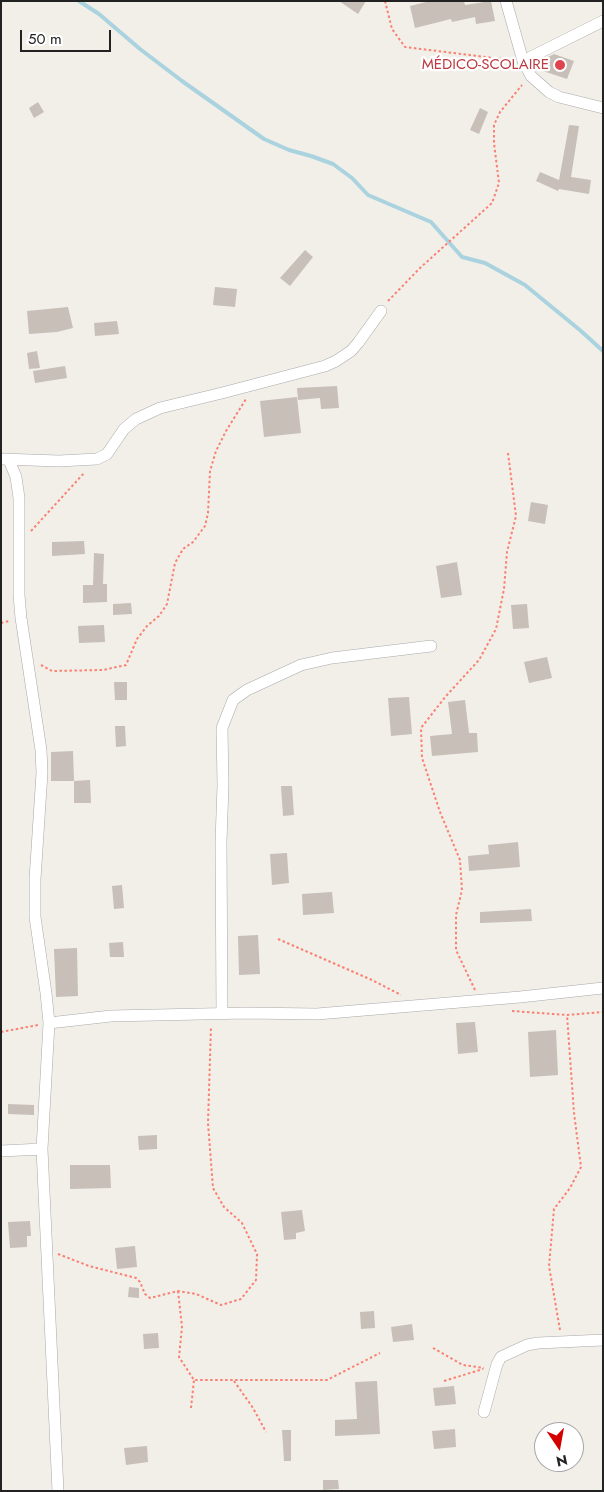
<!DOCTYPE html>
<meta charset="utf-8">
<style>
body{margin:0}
#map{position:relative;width:604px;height:1492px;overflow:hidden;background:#f2efe9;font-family:Jost,sans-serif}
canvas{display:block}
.frame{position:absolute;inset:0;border:2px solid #222;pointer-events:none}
.north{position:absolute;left:534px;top:1422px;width:50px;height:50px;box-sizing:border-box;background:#fff;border:1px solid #a7a7a7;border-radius:50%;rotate:168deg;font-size:14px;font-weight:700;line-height:20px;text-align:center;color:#222}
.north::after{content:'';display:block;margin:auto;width:18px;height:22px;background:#d40000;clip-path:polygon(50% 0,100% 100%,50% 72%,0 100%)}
.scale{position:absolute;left:20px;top:30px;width:91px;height:22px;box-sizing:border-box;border:2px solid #222;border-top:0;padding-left:6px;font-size:15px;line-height:18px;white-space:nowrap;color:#222;-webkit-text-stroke:4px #fff;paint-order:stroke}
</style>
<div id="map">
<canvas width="604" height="1492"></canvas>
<div class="frame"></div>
<div class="north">N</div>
<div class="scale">50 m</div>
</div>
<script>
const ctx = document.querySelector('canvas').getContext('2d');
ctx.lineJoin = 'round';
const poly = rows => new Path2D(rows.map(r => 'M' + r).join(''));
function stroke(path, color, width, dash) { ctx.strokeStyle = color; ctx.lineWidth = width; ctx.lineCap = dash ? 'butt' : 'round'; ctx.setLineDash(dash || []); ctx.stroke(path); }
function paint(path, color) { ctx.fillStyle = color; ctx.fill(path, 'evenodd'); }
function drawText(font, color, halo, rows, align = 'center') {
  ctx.font = font + ' Jost,sans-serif'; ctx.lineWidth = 4.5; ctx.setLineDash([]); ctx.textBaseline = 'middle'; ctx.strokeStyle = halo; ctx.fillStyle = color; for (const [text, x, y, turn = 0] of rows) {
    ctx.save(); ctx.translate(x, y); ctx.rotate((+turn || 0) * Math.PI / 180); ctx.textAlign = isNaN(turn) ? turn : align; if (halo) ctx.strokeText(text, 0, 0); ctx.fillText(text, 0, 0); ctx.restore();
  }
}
stroke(poly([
 [79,1,99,14,140,49,182,81,264,139,289,150,311,156,333,164,352,178,368,195,431,222,462,257,485,263,525,285,581,331,603,351]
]), '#aad3df', 4);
paint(poly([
 [339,1,366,1,358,14],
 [430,1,464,1,465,5,491,1,495,21,476,24,475,17,452,22,451,19,415,28,410,6],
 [554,54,574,61,567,79,540,70,544,59],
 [38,102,44,112,34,118,29,108],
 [480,108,488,112,479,134,470,130],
 [569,125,579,126,571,177,591,180,589,194,559,189,558,191,536,181,540,172,559,180],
 [305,250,313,257,290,286,280,278],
 [215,287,237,289,235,307,213,305],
 [68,307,73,328,57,332,29,334,27,311],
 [117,321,119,334,95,336,94,323],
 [37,351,40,368,29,369,27,353],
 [65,366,67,378,35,383,33,371],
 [337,386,339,408,321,409,320,398,298,400,297,388],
 [297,397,301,433,264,437,260,401],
 [531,502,548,505,545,524,528,521],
 [84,541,85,554,52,556,52,542],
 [94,553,104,554,103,584,107,584,107,602,83,603,83,585,93,585],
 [457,562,462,595,441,598,436,566],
 [131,603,132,614,113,615,113,604],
 [527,604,529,628,513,629,511,605],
 [104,625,105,642,79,643,78,626],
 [547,657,552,678,529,683,524,662],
 [114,682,127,682,127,700,115,700],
 [409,697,412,734,391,736,388,698],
 [465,700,469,733,477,733,478,752,432,756,430,736,452,734,448,702],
 [115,726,125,726,126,746,116,747],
 [73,751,74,781,51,781,51,752],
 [90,780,91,803,74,803,74,781],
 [281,786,292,786,294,815,283,816],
 [518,842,520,867,469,871,468,856,489,854,488,845],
 [287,853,289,883,272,885,270,854],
 [122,885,124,908,114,909,112,886],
 [332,892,334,913,303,915,302,894],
 [531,909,532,921,480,923,480,912],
 [258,935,260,974,239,975,238,936],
 [123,942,124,957,110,957,109,943],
 [77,948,78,996,56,997,54,949],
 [475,1022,478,1052,458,1054,456,1023],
 [556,1030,558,1075,530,1077,528,1032],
 [8,1104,34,1105,34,1115,8,1114],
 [157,1135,157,1149,139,1150,138,1136],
 [70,1165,110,1165,111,1188,70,1189],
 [302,1210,305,1231,296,1233,296,1239,284,1240,281,1212],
 [30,1221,31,1236,27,1236,27,1247,10,1248,8,1222],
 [135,1246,137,1267,117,1269,115,1248],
 [129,1287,139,1288,139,1298,128,1297],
 [374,1311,375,1328,361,1329,360,1312],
 [412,1324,414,1340,393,1342,391,1327],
 [158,1333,159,1348,144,1349,143,1334],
 [377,1381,380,1434,335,1436,335,1420,357,1419,355,1382],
 [454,1386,456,1404,435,1406,433,1388],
 [455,1429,456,1447,434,1449,432,1431],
 [282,1430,291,1430,291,1461,284,1461],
 [147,1446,148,1462,126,1465,124,1448],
 [323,1480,338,1480,339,1489,323,1490]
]), '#c7bfb8');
const minor = poly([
 [506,1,523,61,531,76,549,92,559,97,603,108],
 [523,61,603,21],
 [1,459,59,461,97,459,107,454,124,429,136,419,160,408,222,393,325,366,336,361,351,351,358,343,381,311],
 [9,460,16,477,19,498,19,595,21,618,41,750,42,773,35,879,35,917,46,993,49,1023,42,1149,58,1491],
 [222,1014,221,842,223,785,222,728,233,700,247,690,301,665,332,658,431,646],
 [49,1023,111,1016,246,1013,317,1014,520,997,603,988],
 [1,1151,42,1149],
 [484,1412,497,1364,501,1357,527,1345,538,1343,603,1340]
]);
stroke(minor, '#a9a9a9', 12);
stroke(poly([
 [385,1,392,29,405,47,510,60],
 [388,301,420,268,492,203,499,183,494,143,494,125,500,112,522,85],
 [31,531,85,472],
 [1,623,9,621],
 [41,665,52,671,103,670,126,665,137,639,147,626,159,616,167,604,175,563,183,549,193,542,205,526,208,513,210,471,216,451,226,431,246,399],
 [278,939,372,980,401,995],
 [475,990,456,950,456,915,462,890,460,860,440,812,422,758,421,728,446,696,479,660,496,629,504,589,507,552,516,516,508,453],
 [512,1011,567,1015,603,1012],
 [1,1032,38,1025],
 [58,1254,89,1266,136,1278,140,1282,145,1294,150,1298,178,1291,196,1294,221,1305,241,1299,256,1280,257,1254,242,1223,224,1207,213,1188,208,1123,211,1026],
 [178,1291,182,1327,179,1357,194,1380,327,1380,380,1353],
 [560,1330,549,1266,554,1209,570,1188,581,1167,574,1113,567,1015],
 [433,1348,463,1365,484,1368],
 [234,1381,253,1408,266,1432],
 [444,1381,483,1369],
 [191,1408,194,1380]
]), '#fa8072', 2, [2.5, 2.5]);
stroke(minor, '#fff', 11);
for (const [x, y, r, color] of [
 [560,65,6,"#e0444e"]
]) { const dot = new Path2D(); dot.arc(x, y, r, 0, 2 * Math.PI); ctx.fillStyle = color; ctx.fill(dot); stroke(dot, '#fff', 2); }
drawText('15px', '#be3a42', '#fff', [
 ["MÉDICO-SCOLAIRE",549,65]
], 'right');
</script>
